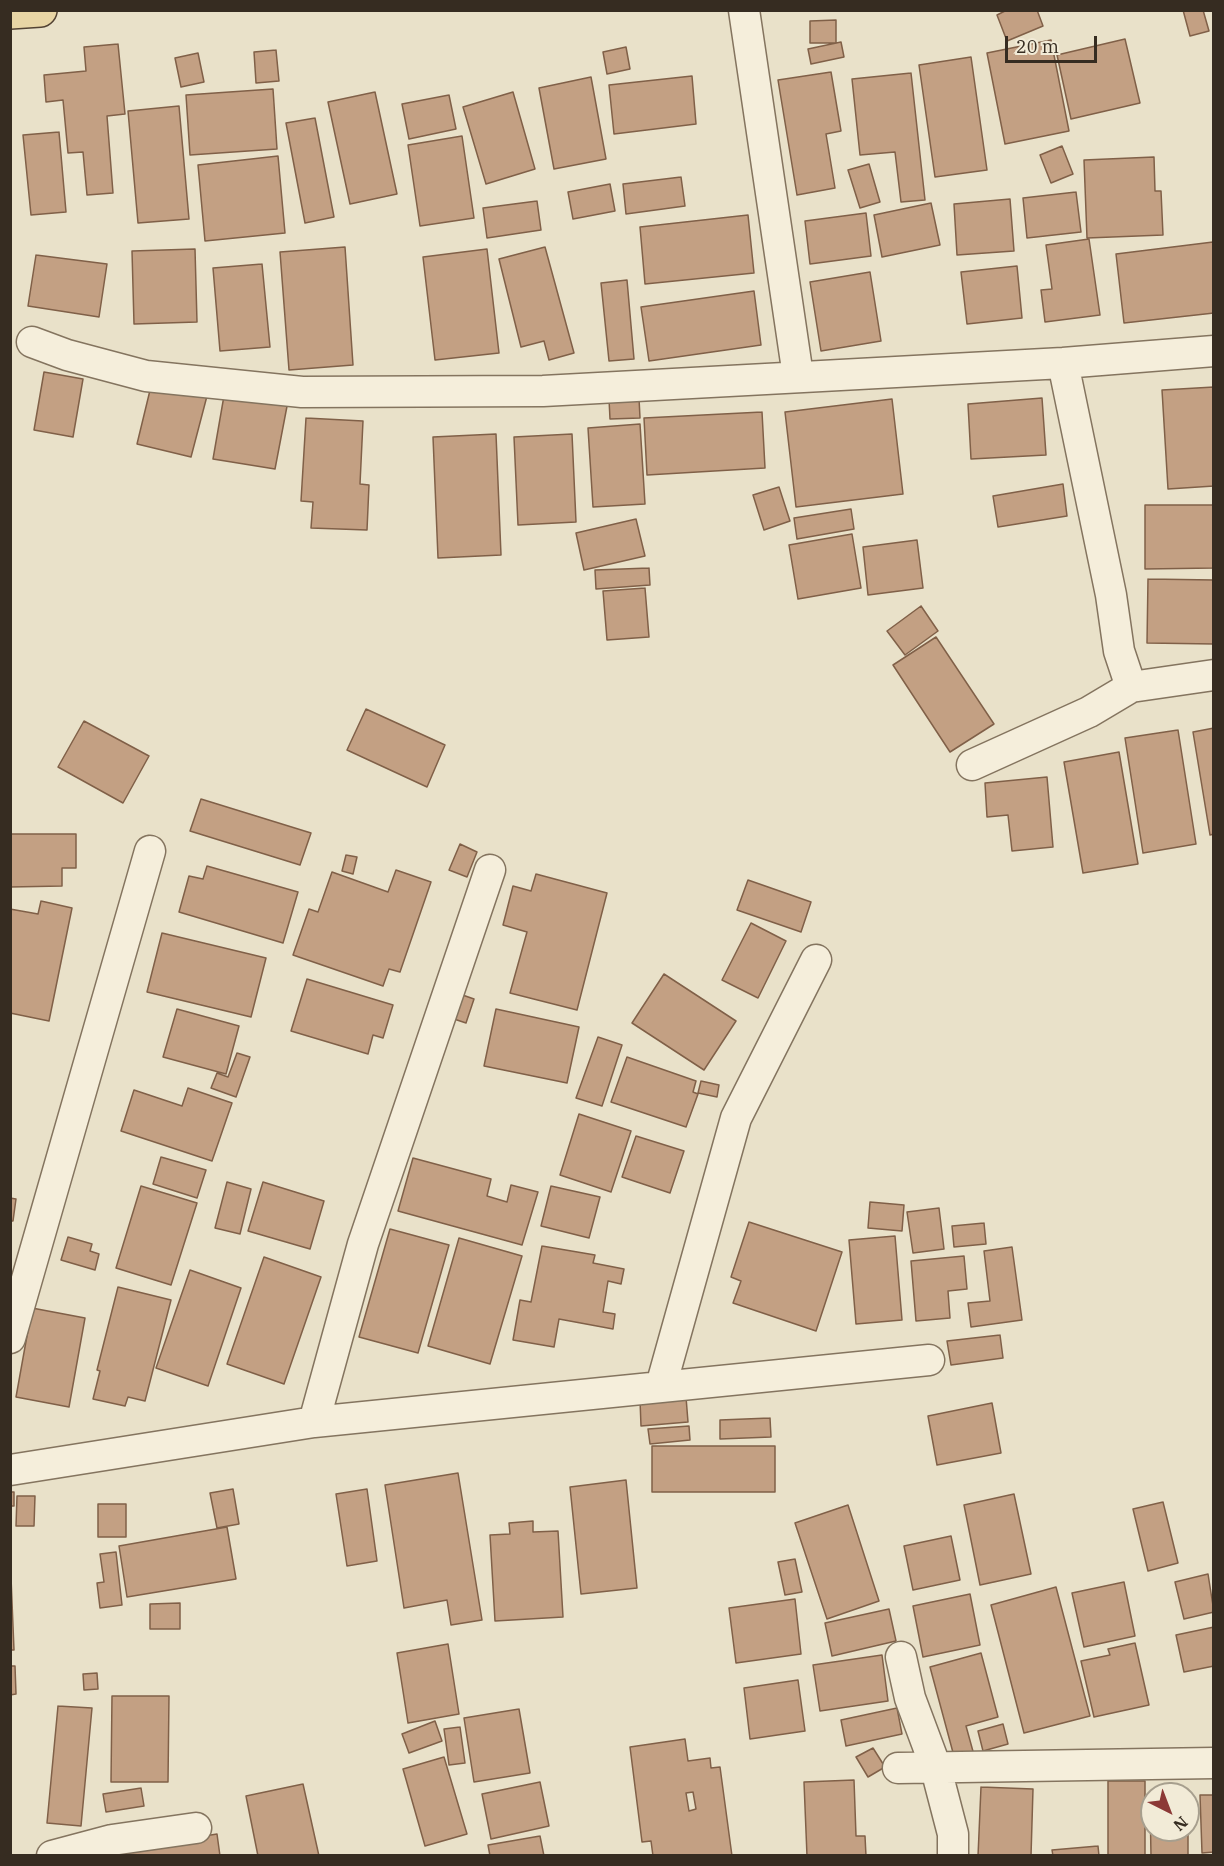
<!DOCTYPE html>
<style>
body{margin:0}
#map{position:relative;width:1224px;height:1866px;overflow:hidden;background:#e9e1c9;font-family:"IBM Plex Serif",serif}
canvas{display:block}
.frame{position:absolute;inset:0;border:12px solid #362c21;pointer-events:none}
.north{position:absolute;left:1140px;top:1782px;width:60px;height:60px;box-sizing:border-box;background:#f2ebd7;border:2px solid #a79f8e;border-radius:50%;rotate:138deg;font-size:16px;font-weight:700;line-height:24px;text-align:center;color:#362c21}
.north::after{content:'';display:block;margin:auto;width:21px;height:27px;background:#8c3936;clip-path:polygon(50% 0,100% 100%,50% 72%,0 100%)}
.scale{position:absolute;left:1005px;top:36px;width:92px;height:27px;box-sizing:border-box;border:3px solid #362c21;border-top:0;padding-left:8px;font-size:18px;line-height:21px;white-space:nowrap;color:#362c21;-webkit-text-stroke:4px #f2ebd7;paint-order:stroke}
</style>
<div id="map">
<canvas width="1224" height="1866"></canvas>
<div class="frame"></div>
<div class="north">N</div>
<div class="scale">20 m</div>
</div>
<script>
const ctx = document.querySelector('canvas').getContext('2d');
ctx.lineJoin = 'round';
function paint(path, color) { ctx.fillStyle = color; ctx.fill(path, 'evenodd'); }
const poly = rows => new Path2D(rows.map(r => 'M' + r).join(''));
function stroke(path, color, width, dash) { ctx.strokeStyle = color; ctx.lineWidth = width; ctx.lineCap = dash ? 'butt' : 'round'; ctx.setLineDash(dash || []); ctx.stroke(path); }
const building = poly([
 [1007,10,1037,10,1043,26,1007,41,997,15,1007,10],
 [1183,10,1203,10,1209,31,1190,36,1183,10],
 [836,20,836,43,810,43,810,21,836,20],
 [1125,39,1140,103,1071,119,1057,55,1125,39],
 [1051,40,1069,131,1005,144,987,53,1051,40],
 [841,42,844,57,811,64,808,49,841,42],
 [118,44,125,114,107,116,113,193,87,195,83,152,68,153,63,100,46,102,44,75,86,71,84,47,118,44],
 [626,47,630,69,607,74,603,52,626,47],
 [276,50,279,81,256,83,254,52,276,50],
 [198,53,204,82,181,87,175,58,198,53],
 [971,57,987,170,935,177,919,65,971,57],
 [831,72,841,131,826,134,835,188,797,195,778,80,831,72],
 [911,73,925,200,901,202,895,152,860,155,852,79,911,73],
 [692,76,696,124,614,134,609,85,692,76],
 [591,77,606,159,554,169,539,88,591,77],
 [273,89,277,149,190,155,186,95,273,89],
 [375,92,397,194,350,204,328,102,375,92],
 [513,92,535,169,486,184,463,107,513,92],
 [449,95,456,129,409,139,402,104,449,95],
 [179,106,189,219,138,223,128,111,179,106],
 [315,118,334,217,305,223,286,123,315,118],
 [59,132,66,212,31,215,23,135,59,132],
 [462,136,474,218,420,226,408,145,462,136],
 [1062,146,1073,174,1051,183,1040,155,1062,146],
 [278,156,285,233,205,241,198,165,278,156],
 [1154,157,1155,191,1161,191,1163,235,1087,238,1084,160,1154,157],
 [869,164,880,202,860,208,848,170,869,164],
 [681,177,685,206,626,214,623,184,681,177],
 [610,184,615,211,573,219,568,192,610,184],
 [1076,192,1081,232,1027,238,1023,198,1076,192],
 [1010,199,1014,251,957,255,954,204,1010,199],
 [537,201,541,230,487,238,483,208,537,201],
 [931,203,940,245,882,257,874,215,931,203],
 [866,213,871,256,810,264,805,221,866,213],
 [748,215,754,273,645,284,640,227,748,215],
 [1089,239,1100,315,1045,322,1041,290,1052,289,1046,245,1089,239],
 [1213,242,1214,313,1124,323,1116,254,1213,242],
 [345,247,353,365,289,370,280,252,345,247],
 [545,247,574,353,549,360,544,341,521,347,499,259,545,247],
 [195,249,197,322,134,324,132,251,195,249],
 [487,249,499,353,435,360,423,257,487,249],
 [36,255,107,264,99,317,28,306,36,255],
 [262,264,270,347,220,351,213,268,262,264],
 [1017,266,1022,318,967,324,961,272,1017,266],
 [870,272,881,341,821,351,810,282,870,272],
 [627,280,634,359,609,361,601,283,627,280],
 [754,291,761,345,649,361,641,307,754,291],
 [44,372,83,379,73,437,34,430,44,372],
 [152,382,207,396,191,457,137,444,152,382],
 [1214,387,1214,486,1168,489,1162,390,1214,387],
 [225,390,288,401,275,469,213,459,225,390],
 [639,398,640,418,610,419,609,399,639,398],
 [1042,398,1046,455,971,459,968,404,1042,398],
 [892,399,903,494,796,507,785,412,892,399],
 [762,412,765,468,647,475,644,418,762,412],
 [306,418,363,421,360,484,369,485,367,530,311,528,313,502,301,501,306,418],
 [640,424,645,504,593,507,588,428,640,424],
 [496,434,501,555,438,558,433,437,496,434],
 [572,434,576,522,518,525,514,437,572,434],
 [1063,484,1067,516,998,527,993,496,1063,484],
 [779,487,790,521,764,530,753,495,779,487],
 [1145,505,1214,505,1214,568,1145,569,1145,505],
 [851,509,854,529,797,539,794,518,851,509],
 [636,519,645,556,584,570,576,533,636,519],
 [852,534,861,588,798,599,789,545,852,534],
 [917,540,923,588,868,595,863,547,917,540],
 [649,568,650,585,596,589,595,570,649,568],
 [1148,579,1214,580,1214,644,1147,643,1148,579],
 [645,588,649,637,607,640,603,591,645,588],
 [921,606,938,631,905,655,887,631,921,606],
 [936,637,994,724,950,752,893,665,936,637],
 [366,709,445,745,427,787,347,750,366,709],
 [84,721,149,756,123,803,58,767,84,721],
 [1214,728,1214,834,1210,835,1193,732,1214,728],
 [1178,730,1196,844,1143,853,1125,738,1178,730],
 [1119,752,1138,864,1083,873,1064,762,1119,752],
 [1047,777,1053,847,1012,851,1008,815,987,817,985,783,1047,777],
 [201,799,311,833,300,865,190,831,201,799],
 [10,834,76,834,76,868,62,868,62,886,10,887,10,834],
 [460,844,477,852,467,877,449,870,460,844],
 [346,855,357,857,353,874,342,871,346,855],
 [207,866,298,892,283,943,179,912,189,876,203,879,207,866],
 [396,870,431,882,400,972,389,969,383,986,293,955,309,909,318,912,332,872,388,892,396,870],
 [536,874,607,893,577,1010,510,993,527,932,503,925,513,886,531,891,536,874],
 [748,880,811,902,801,932,737,910,748,880],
 [41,901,72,908,49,1021,10,1013,10,909,38,914,41,901],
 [751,923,786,941,758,998,722,980,751,923],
 [162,933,266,958,251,1017,147,992,162,933],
 [664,974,736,1021,704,1070,632,1023,664,974],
 [307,979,393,1005,383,1038,373,1035,368,1054,291,1031,307,979],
 [454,992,474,999,466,1023,445,1016,454,992],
 [177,1009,239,1026,226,1074,163,1057,177,1009],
 [496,1009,579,1027,567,1083,484,1066,496,1009],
 [598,1037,622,1045,602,1106,576,1098,598,1037],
 [237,1053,250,1057,236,1097,211,1088,217,1073,228,1077,237,1053],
 [627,1057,696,1081,693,1092,698,1094,686,1127,611,1102,627,1057],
 [701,1081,719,1085,717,1097,698,1093,701,1081],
 [188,1088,232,1103,212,1161,121,1131,134,1090,182,1106,188,1088],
 [579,1114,631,1131,611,1192,560,1175,579,1114],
 [636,1136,684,1151,670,1193,622,1177,636,1136],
 [161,1157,206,1170,197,1198,153,1184,161,1157],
 [413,1158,491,1179,487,1196,507,1202,511,1185,538,1192,522,1245,398,1211,413,1158],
 [227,1182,251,1189,240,1234,215,1228,227,1182],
 [263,1182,324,1201,310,1249,248,1231,263,1182],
 [141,1186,197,1203,171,1285,116,1268,141,1186],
 [551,1186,600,1197,589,1238,541,1226,551,1186],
 [10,1198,16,1199,13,1221,10,1221,10,1198],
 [870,1202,904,1205,902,1231,868,1228,870,1202],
 [939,1208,944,1249,913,1253,907,1212,939,1208],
 [749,1222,842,1252,816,1331,733,1303,741,1281,731,1277,749,1222],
 [984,1223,986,1244,954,1247,952,1226,984,1223],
 [390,1229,449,1245,418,1353,359,1337,390,1229],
 [895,1236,902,1320,856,1324,849,1240,895,1236],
 [68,1237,92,1244,90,1251,99,1254,95,1270,61,1260,68,1237],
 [459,1238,522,1256,490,1364,428,1346,459,1238],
 [542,1246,595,1255,593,1263,624,1269,621,1284,608,1281,603,1312,615,1314,613,1329,559,1319,554,1347,513,1340,520,1300,531,1302,542,1246],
 [1012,1247,1022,1320,971,1327,968,1303,990,1301,984,1251,1012,1247],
 [964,1256,967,1289,948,1291,950,1318,916,1321,911,1261,964,1256],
 [264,1257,321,1277,284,1384,227,1364,264,1257],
 [190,1270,241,1288,208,1386,156,1368,190,1270],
 [118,1287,171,1300,145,1401,128,1397,125,1406,93,1399,100,1371,97,1370,118,1287],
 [32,1308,85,1318,69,1407,16,1397,32,1308],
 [1000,1335,1003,1358,951,1365,947,1341,1000,1335],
 [686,1397,688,1422,641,1426,640,1400,686,1397],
 [992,1403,1001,1453,937,1465,928,1416,992,1403],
 [770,1418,771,1437,720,1439,720,1420,770,1418],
 [689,1426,690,1440,650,1444,648,1429,689,1426],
 [652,1446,775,1446,775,1492,652,1492,652,1446],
 [458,1473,482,1620,451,1625,447,1600,404,1608,385,1485,458,1473],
 [626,1480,637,1588,581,1594,570,1487,626,1480],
 [233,1489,239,1524,217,1528,210,1493,233,1489],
 [367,1489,377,1561,347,1566,336,1494,367,1489],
 [10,1492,14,1492,14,1506,10,1506,10,1492],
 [1014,1494,1031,1574,980,1585,964,1505,1014,1494],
 [17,1496,35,1496,34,1526,16,1526,17,1496],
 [1163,1502,1178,1563,1148,1571,1133,1509,1163,1502],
 [98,1504,126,1504,126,1537,98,1537,98,1504],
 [848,1505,879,1601,827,1619,795,1523,848,1505],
 [533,1521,533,1532,558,1531,563,1617,495,1621,490,1535,510,1534,509,1523,533,1521],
 [227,1527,236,1579,127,1597,119,1546,227,1527],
 [951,1536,960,1580,913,1590,904,1546,951,1536],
 [116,1552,122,1605,100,1608,97,1583,104,1582,100,1554,116,1552],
 [10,1553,14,1650,10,1650,10,1553],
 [795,1559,802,1592,785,1595,778,1562,795,1559],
 [1208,1574,1214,1612,1184,1619,1175,1582,1208,1574],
 [1124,1582,1135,1636,1084,1647,1072,1593,1124,1582],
 [1056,1587,1090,1716,1024,1733,991,1605,1056,1587],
 [970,1594,980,1645,923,1657,913,1606,970,1594],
 [795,1599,801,1654,736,1663,729,1608,795,1599],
 [180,1603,180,1629,150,1629,150,1604,180,1603],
 [889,1609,896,1641,832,1656,825,1623,889,1609],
 [1214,1627,1214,1666,1184,1672,1176,1635,1214,1627],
 [1135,1643,1149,1705,1094,1717,1081,1661,1110,1655,1108,1649,1135,1643],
 [448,1644,459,1714,408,1723,397,1653,448,1644],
 [981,1653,998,1717,966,1726,974,1755,955,1760,930,1667,981,1653],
 [882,1655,888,1701,820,1711,813,1665,882,1655],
 [10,1666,15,1666,16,1694,10,1695,10,1666],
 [97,1673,98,1689,84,1690,83,1674,97,1673],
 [798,1680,805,1731,750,1739,744,1688,798,1680],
 [112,1696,169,1696,168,1782,111,1782,112,1696],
 [58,1706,92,1708,81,1826,47,1823,58,1706],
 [897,1708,902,1734,846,1746,841,1720,897,1708],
 [519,1709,530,1773,474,1782,464,1718,519,1709],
 [435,1721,442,1741,409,1753,402,1734,435,1721],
 [1003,1724,1008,1744,983,1751,978,1731,1003,1724],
 [460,1727,465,1763,449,1765,444,1729,460,1727],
 [685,1739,688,1761,710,1758,711,1768,720,1767,732,1856,653,1856,651,1841,642,1842,630,1747,685,1739],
 [693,1792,696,1809,689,1811,686,1793,693,1792],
 [873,1748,885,1767,868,1777,856,1757,873,1748],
 [444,1757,467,1834,425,1846,403,1769,444,1757],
 [854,1780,856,1836,865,1836,866,1856,807,1856,804,1782,854,1780],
 [1108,1781,1145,1781,1145,1856,1108,1856,1108,1781],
 [540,1782,549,1826,491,1839,482,1794,540,1782],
 [303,1784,319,1856,258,1856,246,1796,303,1784],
 [981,1787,1033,1789,1031,1856,978,1856,981,1787],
 [141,1788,144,1806,106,1812,103,1794,141,1788],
 [1200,1795,1214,1795,1214,1852,1202,1853,1200,1795],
 [1150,1801,1152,1830,1188,1830,1188,1801,1188,1856,1151,1856,1150,1801],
 [217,1834,220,1856,94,1856,94,1854,217,1834],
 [540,1836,544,1856,490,1856,488,1845,540,1836],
 [1098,1846,1099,1856,1053,1856,1052,1850,1098,1846]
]);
paint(building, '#c3a083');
stroke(building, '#806048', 1.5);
const minor = poly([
 [744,10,798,376],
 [32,342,67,355,146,376,302,392,543,391,1063,363,1214,351],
 [1063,363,1111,595,1119,651,1131,687],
 [972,765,1089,712,1131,687,1214,675],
 [10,1338,150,851],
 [661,1386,736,1118,816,960],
 [314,1422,363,1244,490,870],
 [10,1470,314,1422,929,1360],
 [901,1657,910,1698,935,1765,953,1834,953,1856],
 [898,1768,1214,1763],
 [52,1856,112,1840,196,1828]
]);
const major = poly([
 [10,12,40,10]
]);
stroke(minor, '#84745f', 33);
stroke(major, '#524233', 36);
stroke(minor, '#f5eedb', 30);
stroke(major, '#e8d5a5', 33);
</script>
